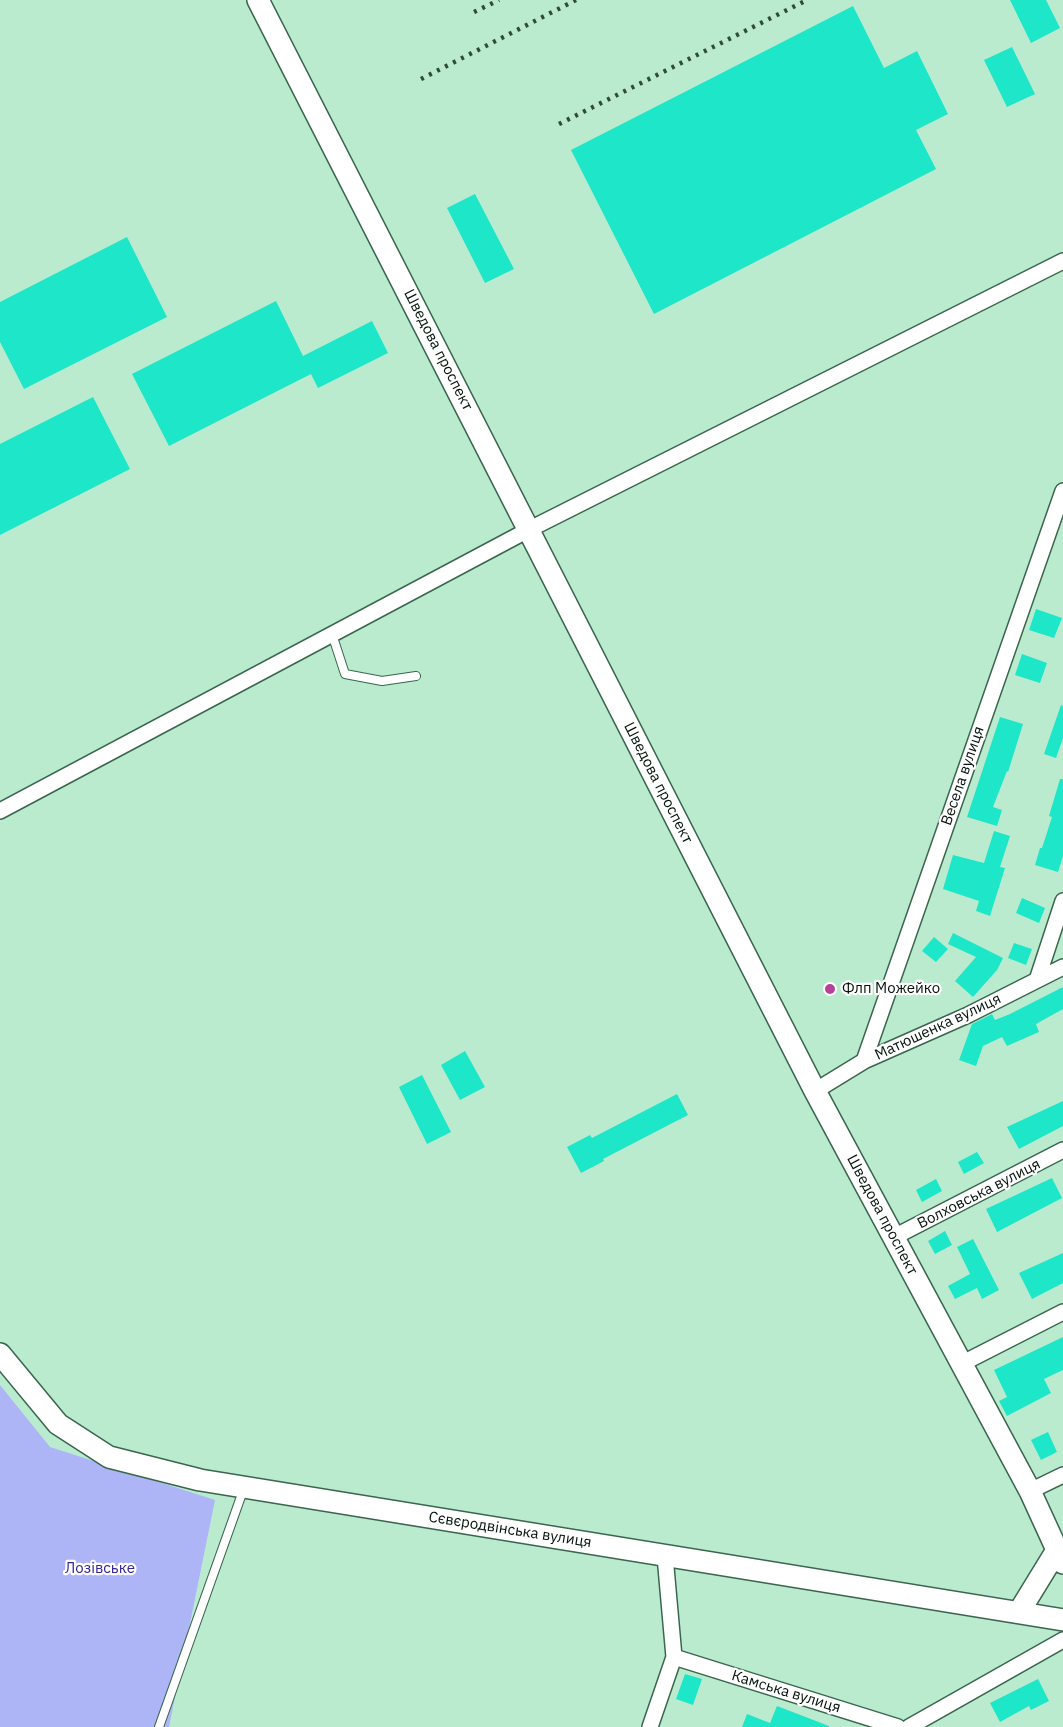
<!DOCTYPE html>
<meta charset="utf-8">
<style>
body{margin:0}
canvas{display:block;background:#baebce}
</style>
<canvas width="1063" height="1727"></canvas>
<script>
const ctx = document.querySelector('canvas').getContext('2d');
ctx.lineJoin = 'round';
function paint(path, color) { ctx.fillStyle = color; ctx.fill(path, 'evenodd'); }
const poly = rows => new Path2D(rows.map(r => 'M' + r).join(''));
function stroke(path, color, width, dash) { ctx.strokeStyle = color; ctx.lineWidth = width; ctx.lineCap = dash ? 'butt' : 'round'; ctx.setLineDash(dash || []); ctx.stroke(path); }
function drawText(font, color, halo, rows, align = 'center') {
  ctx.font = font + ' "IBM Plex Sans",sans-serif'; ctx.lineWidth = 4.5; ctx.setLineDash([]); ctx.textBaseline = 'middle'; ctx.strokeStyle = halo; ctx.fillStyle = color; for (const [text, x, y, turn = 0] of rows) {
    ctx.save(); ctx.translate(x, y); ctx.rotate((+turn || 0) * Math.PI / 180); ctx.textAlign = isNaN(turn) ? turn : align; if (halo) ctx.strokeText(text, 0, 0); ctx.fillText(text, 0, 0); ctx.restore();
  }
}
paint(poly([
 [0,1385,50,1447,215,1500,169,1727,0,1727]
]), '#adb5f7');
paint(poly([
 [1010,0,1046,0,1060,28,1031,43],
 [853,6,884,68,917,51,948,114,916,130,936,169,654,314,571,150],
 [1012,47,1035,94,1007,107,984,60],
 [475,194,514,269,485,283,447,208],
 [127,237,167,317,24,389,0,342,0,302],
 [276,301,303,356,372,321,388,353,318,388,311,374,169,446,132,374],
 [93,397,130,469,0,535,0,444],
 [1036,609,1062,618,1054,638,1029,630],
 [1022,654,1047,663,1040,683,1015,675],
 [1061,705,1063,706,1063,738,1056,758,1044,754],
 [1000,717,1023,724,1008,772,1007,771,993,807,1002,810,997,826,967,817],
 [1060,779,1063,779,1063,856,1058,872,1035,865,1040,848,1042,848,1052,817,1049,816],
 [994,831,1010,836,1000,867,1005,868,990,916,976,911,979,901,943,889,953,855,984,863],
 [1022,898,1045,908,1039,923,1016,913],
 [953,933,1003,958,997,970,973,997,955,981,976,957,948,944],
 [934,937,948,949,936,962,922,951],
 [1014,943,1032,949,1026,965,1008,958],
 [1063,987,1063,1009,1036,1024,1039,1032,1007,1046,1002,1037,983,1046,976,1066,959,1060,972,1024,992,1014,995,1020,1010,1014],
 [465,1051,485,1087,460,1100,441,1065],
 [422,1075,451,1132,427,1144,399,1087],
 [677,1094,688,1115,603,1159,604,1161,581,1173,567,1147,590,1135,592,1138],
 [1063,1101,1063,1126,1019,1149,1007,1127],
 [977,1152,984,1163,964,1174,958,1162],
 [1052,1178,1062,1198,997,1232,986,1209],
 [936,1179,942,1191,922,1202,916,1190],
 [945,1231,952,1245,935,1254,928,1241],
 [973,1239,999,1290,982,1299,977,1288,955,1299,948,1286,970,1274,957,1247],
 [1063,1253,1063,1283,1032,1299,1019,1273],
 [1063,1337,1063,1370,1044,1379,1051,1393,1007,1416,999,1401,1007,1397,994,1370],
 [1048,1432,1057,1452,1041,1460,1031,1440],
 [685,1674,702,1679,693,1705,676,1699],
 [1038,1679,1049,1701,1031,1710,1029,1706,1000,1722,990,1703],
 [777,1706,829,1726,829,1727,742,1727,747,1714,770,1723]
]), '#1ee6c8');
const lane = poly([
 [332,634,345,674,382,681,416,676],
 [159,1727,244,1488]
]);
const street = poly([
 [0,811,530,529,1063,261],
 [1037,980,1063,901],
 [864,1061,1063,491],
 [815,1091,864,1061,968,1015,1063,967],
 [894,1237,1063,1150],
 [961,1364,1063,1312],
 [1030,1491,1063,1475],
 [674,1657,898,1727],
 [650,1727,674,1657,665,1556],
 [909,1727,1063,1640]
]);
const secondary = poly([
 [258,0,815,1091,1030,1491,1063,1563],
 [0,1354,58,1424,109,1457,200,1480,1063,1620],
 [1019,1612,1057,1550]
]);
stroke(lane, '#39664d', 10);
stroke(street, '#39664d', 18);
stroke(secondary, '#39664d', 24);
stroke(lane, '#fff', 8);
stroke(street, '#fff', 15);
stroke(secondary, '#fff', 21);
stroke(poly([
 [474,12,499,0],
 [421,79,576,0],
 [559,124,807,0]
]), '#314a3c', 4.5, [3, 6]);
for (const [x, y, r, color] of [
 [830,989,6,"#b54199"]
]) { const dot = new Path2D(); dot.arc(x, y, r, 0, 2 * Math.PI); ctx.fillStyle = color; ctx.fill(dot); stroke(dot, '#fefefe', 2); }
drawText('15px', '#03130a', '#fefefe', [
 ["Шведова проспект",438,350,63],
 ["Весела вулиця",963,776,-71],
 ["Шведова проспект",658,783,63],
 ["Матюшенка вулиця",938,1027,-25],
 ["Волховська вулиця",979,1194,-27],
 ["Шведова проспект",882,1215,62],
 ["Сєвєродвінська вулиця",510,1530,9],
 ["Камська вулиця",786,1692,17]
]);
drawText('15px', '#03130a', '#fefefe', [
 ["Флп Можейко",842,989]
], 'left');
drawText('15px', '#322499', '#fefefe', [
 ["Лозівське",100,1569]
]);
</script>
